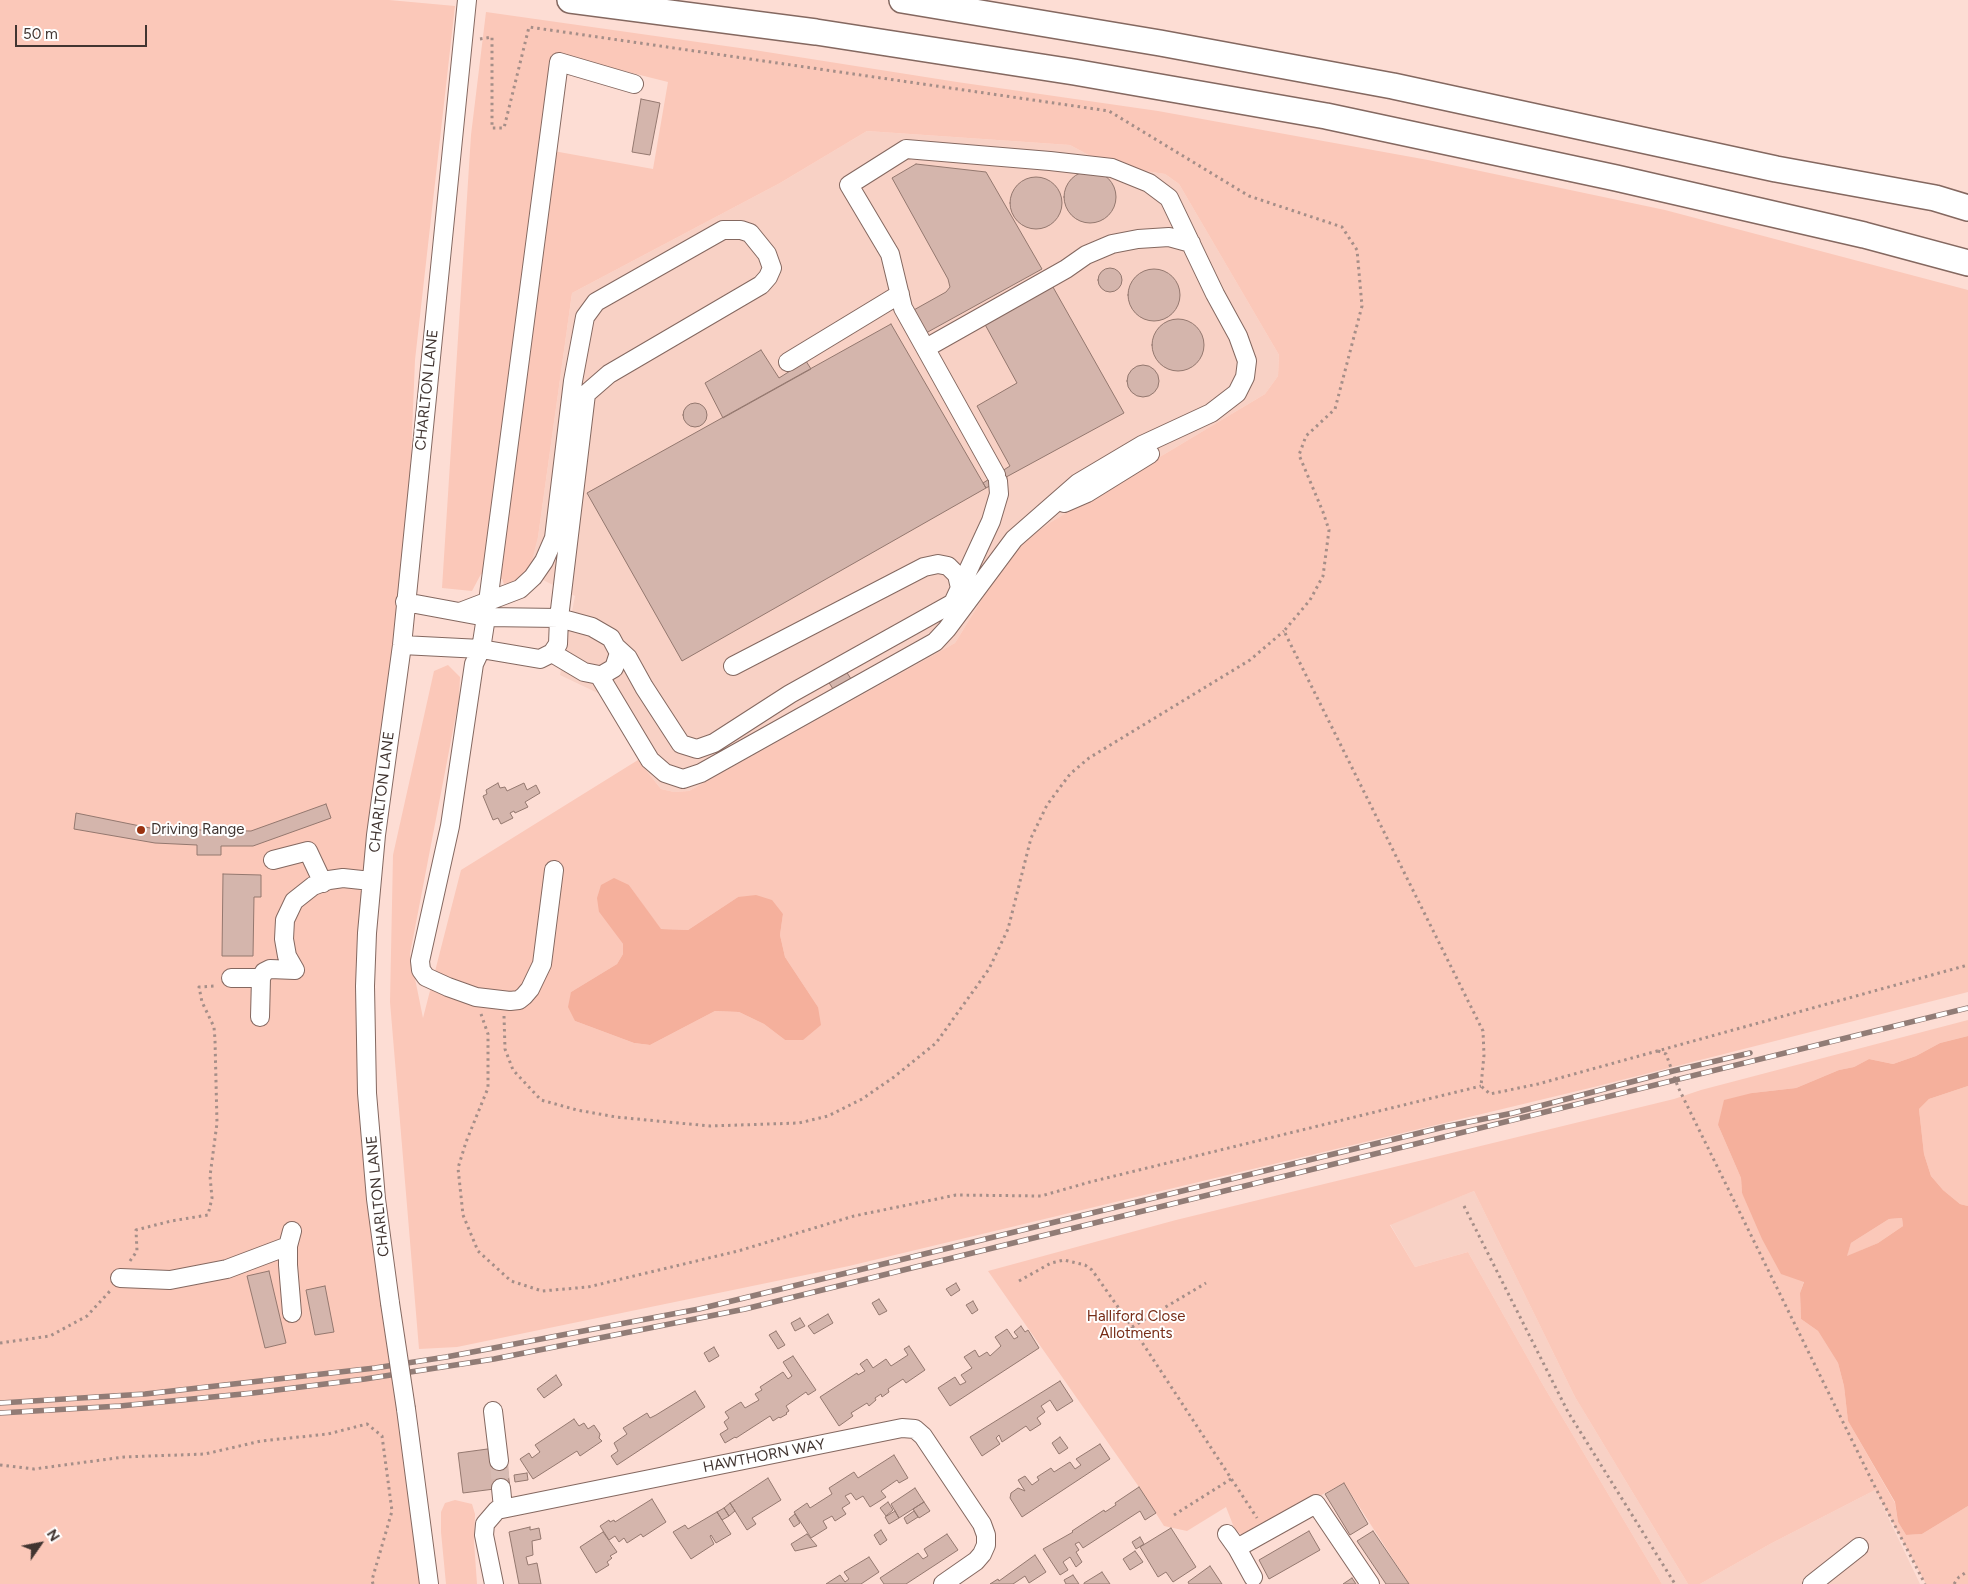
<!DOCTYPE html>
<style>
body{margin:0}
#map{position:relative;width:1968px;height:1584px;overflow:hidden;background:#fdddd4;font-family:Figtree,sans-serif}
canvas{display:block}
.north{position:absolute;left:15px;top:1519px;width:50px;height:50px;-webkit-text-stroke:4px #fff;paint-order:stroke;rotate:57deg;font-size:14px;font-weight:700;line-height:20px;text-align:center;color:#413531}
.north::after{content:'';display:block;margin:auto;width:18px;height:22px;background:#413531;clip-path:polygon(50% 0,100% 100%,50% 72%,0 100%)}
.scale{position:absolute;left:15px;top:25px;width:132px;height:22px;box-sizing:border-box;border:2px solid #413531;border-top:0;padding-left:6px;font-size:15px;line-height:18px;white-space:nowrap;color:#413531;-webkit-text-stroke:4px #fff;paint-order:stroke}
</style>
<div id="map">
<canvas width="1968" height="1584"></canvas>
<div class="north">N</div>
<div class="scale">50 m</div>
</div>
<script>
const ctx = document.querySelector('canvas').getContext('2d');
ctx.lineJoin = 'round';
function paint(path, color) { ctx.fillStyle = color; ctx.fill(path, 'evenodd'); }
const poly = rows => new Path2D(rows.map(r => 'M' + r).join(''));
function stroke(path, color, width, dash) { ctx.strokeStyle = color; ctx.lineWidth = width; ctx.lineCap = dash ? 'butt' : 'round'; ctx.setLineDash(dash || []); ctx.stroke(path); }
function drawText(font, color, halo, rows, align = 'center') {
  ctx.font = font + ' Figtree,sans-serif'; ctx.lineWidth = 4; ctx.setLineDash([]); ctx.textBaseline = 'middle'; ctx.strokeStyle = halo; ctx.fillStyle = color; for (const [text, x, y, turn = 0] of rows) {
    ctx.save(); ctx.translate(x, y); ctx.rotate((+turn || 0) * Math.PI / 180); ctx.textAlign = isNaN(turn) ? turn : align; if (halo) ctx.strokeText(text, 0, 0); ctx.fillText(text, 0, 0); ctx.restore();
  }
}
paint(poly([
 [867,131,1070,145,1094,158,1119,160,1139,170,1165,174,1179,184,1279,355,1278,376,1265,394,1051,522,1021,543,1001,568,955,643,689,791,674,792,661,789,638,760,602,695,560,675,575,596,529,573,538,537,572,293,780,183],
 [1474,1191,1575,1397,1688,1584,1662,1584,1543,1385,1468,1252,1415,1267,1390,1224],
 [1875,1490,1920,1584,1700,1584,1770,1544]
]), '#f8d1c5');
paint(poly([
 [0,0,389,0,455,6,415,360,405,602,376,835,367,1093,429,1584,0,1584],
 [486,12,754,50,957,82,1158,111,1428,160,1665,210,1968,290,1968,992,1594,1087,849,1266,457,1347,419,1349,390,1002,393,855,434,671,448,665,460,677,459,699,410,954,423,1018,461,870,638,760,661,789,674,792,689,791,955,643,1001,568,1021,543,1051,522,1265,394,1278,376,1279,355,1179,184,1165,174,1139,170,1119,160,1094,158,1070,145,867,131,780,183,572,293,538,537,529,573,517,581,504,584,502,579,481,574,472,591,442,588,471,135],
 [560,55,668,82,653,169,548,150],
 [629,885,660,929,688,930,738,897,783,914,780,935,785,957,818,1007,785,1040,764,1024,739,1012,715,1011,650,1045,634,1043,575,1021,571,992,617,964,623,954,623,944,599,912],
 [1968,1020,1968,1036,1940,1043,1916,1056,1893,1064,1869,1059,1854,1067,1839,1070,1796,1088,1752,1093,1718,1125,1741,1178,1742,1193,1804,1281,1800,1293,1801,1319,1818,1331,1838,1363,1844,1386,1848,1421,1895,1503,1898,1522,1906,1535,1922,1534,1968,1506,1968,1584,1926,1584,1875,1490,1770,1544,1700,1584,1688,1584,1575,1397,1474,1191,1390,1225,1415,1267,1468,1252,1543,1385,1662,1584,1409,1584,1344,1483,1244,1536,1235,1530,1226,1507,1187,1531,1164,1526,1139,1487,988,1271,1176,1220,1674,1099,1701,1090],
 [1968,1086,1968,1206,1960,1204,1943,1190,1931,1176,1924,1154,1919,1109,1929,1099],
 [1902,1218,1903,1226,1878,1243,1846,1257,1851,1243,1889,1219],
 [455,1500,472,1504,475,1514,474,1542,477,1584,446,1584,441,1532,441,1512,445,1503]
]), '#fbc8b9');
paint(poly([
 [614,878,629,885,661,929,688,930,738,897,756,895,772,900,783,914,780,935,785,957,818,1007,821,1025,803,1040,785,1040,764,1024,739,1012,715,1011,650,1045,634,1043,575,1021,568,1007,571,992,617,964,623,954,623,944,599,912,597,898,601,885],
 [1968,1036,1968,1086,1929,1099,1919,1109,1924,1154,1931,1176,1943,1190,1960,1204,1968,1206,1968,1506,1922,1534,1906,1535,1898,1522,1895,1502,1848,1421,1844,1386,1838,1363,1818,1331,1801,1319,1800,1293,1804,1282,1781,1274,1762,1239,1742,1193,1741,1178,1718,1125,1724,1100,1752,1093,1796,1088,1839,1070,1854,1067,1869,1059,1893,1064,1916,1056,1940,1043],
 [1902,1218,1903,1226,1878,1243,1847,1256,1851,1243,1889,1219]
]), '#f5b09c');
const building = poly([
 [641,99,660,103,650,155,632,152,641,99],
 [916,164,986,172,1042,269,926,333,912,311,946,292,950,287,948,279,892,178,916,164],
 '1064 197a26 26 0 1 1 52 0a26 26 0 1 1-52 0Z',
 '1010 203a26 26 0 1 1 52 0a26 26 0 1 1-52 0Z',
 '1098 280a12 12 0 1 1 24 0a12 12 0 1 1-24 0Z',
 '1128 295a26 26 0 1 1 52 0a26 26 0 1 1-52 0Z',
 [1049,280,1124,413,986,488,983,483,1010,466,977,406,1017,383,982,319,1049,280],
 '1152 345a26 26 0 1 1 52 0a26 26 0 1 1-52 0Z',
 [891,324,986,488,682,661,587,493,891,324],
 [761,350,779,378,806,361,811,369,723,418,705,383,761,350],
 '1127 381a16 16 0 1 1 32 0a16 16 0 1 1-32 0Z',
 '683 415a12 12 0 1 1 24 0a12 12 0 1 1-24 0Z',
 [846,671,851,679,833,689,828,681,846,671],
 [498,783,500,788,505,787,507,791,524,783,527,790,536,785,540,793,525,802,528,807,515,813,514,811,510,813,513,818,501,824,498,818,493,820,483,796,487,794,486,790,498,783],
 [326,804,331,818,253,846,221,846,221,855,197,855,197,845,155,843,74,829,76,813,155,829,251,831,326,804],
 [223,874,261,875,261,897,254,897,253,956,222,956,223,874],
 [269,1271,286,1343,265,1348,247,1276,269,1271],
 [956,1283,960,1290,951,1296,946,1289,956,1283],
 [325,1286,334,1332,315,1335,306,1290,325,1286],
 [879,1299,887,1311,879,1315,872,1303,879,1299],
 [973,1301,978,1310,972,1314,966,1305,973,1301],
 [828,1314,833,1323,814,1334,808,1326,828,1314],
 [800,1318,805,1326,795,1331,791,1323,800,1318],
 [1021,1326,1025,1332,1028,1330,1039,1348,950,1406,938,1388,955,1377,960,1385,966,1382,961,1375,972,1368,964,1357,975,1350,979,1357,987,1352,990,1356,1001,1346,995,1337,1007,1329,1014,1339,1018,1337,1014,1332,1021,1326],
 [776,1331,785,1345,778,1349,769,1335,776,1331],
 [909,1346,925,1370,906,1383,903,1379,888,1389,889,1392,882,1397,881,1394,875,1398,876,1400,869,1406,867,1403,851,1413,853,1416,839,1426,820,1397,857,1373,858,1375,865,1371,860,1364,867,1359,873,1368,886,1359,891,1366,908,1355,904,1349,909,1346],
 [714,1347,719,1356,709,1362,704,1353,714,1347],
 [793,1356,816,1390,808,1395,806,1392,786,1406,789,1411,786,1413,787,1414,780,1418,779,1417,773,1421,770,1416,736,1438,735,1437,725,1443,720,1434,728,1429,724,1422,729,1418,725,1412,741,1402,745,1408,759,1400,755,1394,762,1390,760,1387,783,1372,788,1379,792,1376,783,1362,793,1356],
 [556,1375,562,1385,544,1398,537,1389,556,1375],
 [1060,1381,1073,1401,1057,1411,1050,1400,1041,1406,1045,1412,1037,1418,1041,1424,1030,1431,1026,1426,1002,1442,999,1435,996,1438,1000,1444,982,1456,970,1437,1060,1381],
 [695,1391,705,1407,617,1465,611,1456,618,1451,614,1443,627,1434,623,1428,647,1413,650,1418,656,1415,695,1391],
 [574,1419,579,1426,584,1423,588,1429,594,1425,600,1434,599,1438,602,1441,580,1456,577,1451,533,1479,520,1459,529,1453,532,1458,540,1452,535,1445,574,1419],
 [1060,1437,1068,1448,1059,1454,1052,1443,1060,1437],
 [1100,1444,1110,1459,1022,1517,1010,1498,1011,1493,1018,1488,1025,1491,1018,1480,1025,1476,1032,1485,1039,1480,1037,1477,1051,1468,1054,1472,1070,1462,1075,1469,1081,1465,1076,1459,1100,1444],
 [495,1448,506,1460,510,1487,463,1493,458,1453,495,1448],
 [894,1455,908,1478,899,1483,897,1480,881,1491,886,1497,870,1507,863,1496,856,1500,851,1493,845,1496,850,1503,842,1508,846,1514,835,1521,832,1516,823,1521,827,1528,811,1538,794,1512,807,1503,810,1508,832,1494,829,1488,854,1472,858,1478,894,1455],
 [527,1473,528,1480,515,1482,514,1475,527,1473],
 [768,1478,781,1500,752,1518,756,1524,747,1530,730,1503,768,1478],
 [1344,1483,1368,1524,1350,1535,1325,1494,1344,1483],
 [1139,1487,1156,1513,1145,1520,1140,1511,1083,1548,1079,1542,1075,1544,1079,1550,1076,1552,1082,1562,1076,1567,1070,1557,1063,1562,1068,1570,1060,1575,1043,1549,1073,1532,1072,1531,1104,1510,1105,1512,1116,1505,1115,1503,1139,1487],
 [915,1488,924,1502,899,1518,891,1504,915,1488],
 [652,1499,666,1522,643,1537,641,1534,627,1543,624,1538,619,1542,615,1536,609,1540,600,1526,609,1520,610,1522,614,1520,615,1522,652,1499],
 [888,1502,893,1510,886,1516,880,1508,888,1502],
 [924,1502,930,1511,919,1518,913,1509,924,1502],
 [730,1503,735,1511,729,1516,724,1508,730,1503],
 [724,1508,729,1516,722,1520,717,1512,724,1508],
 [895,1511,899,1518,889,1524,885,1517,895,1511],
 [914,1511,918,1517,907,1524,904,1518,914,1511],
 [717,1512,731,1534,716,1543,711,1535,710,1536,714,1544,691,1559,673,1532,685,1525,688,1529,717,1512],
 [795,1514,800,1523,794,1527,789,1519,795,1514],
 [530,1527,530,1530,539,1528,541,1539,532,1541,533,1555,526,1557,528,1565,537,1563,541,1584,519,1584,509,1532,530,1527],
 [1171,1528,1196,1567,1173,1582,1166,1572,1158,1577,1140,1547,1171,1528],
 [881,1530,887,1540,880,1545,874,1535,881,1530],
 [1309,1531,1320,1550,1269,1579,1259,1560,1309,1531],
 [1373,1531,1409,1584,1386,1584,1357,1541,1373,1531],
 [603,1532,617,1552,610,1556,612,1558,607,1562,609,1565,596,1573,580,1547,603,1532],
 [807,1534,817,1546,795,1551,791,1544,807,1534],
 [947,1534,958,1550,906,1584,884,1584,880,1578,918,1553,923,1559,928,1556,924,1549,947,1534],
 [1140,1537,1144,1544,1136,1549,1132,1542,1140,1537],
 [1135,1551,1143,1562,1130,1570,1123,1559,1135,1551],
 [1035,1555,1046,1572,1029,1583,1025,1576,1013,1584,990,1584,998,1579,999,1581,1035,1555],
 [869,1557,879,1572,861,1584,826,1584,840,1575,845,1582,849,1579,844,1572,869,1557],
 [1210,1566,1222,1584,1189,1584,1188,1582,1210,1566],
 [1102,1572,1110,1584,1084,1584,1084,1583,1102,1572],
 [1073,1575,1079,1584,1066,1584,1064,1580,1073,1575],
 [1352,1578,1356,1584,1343,1584,1352,1578]
]);
paint(building, '#d4b5ac');
stroke(building, '#94786f', 1);
stroke(poly([
 [499,1461,501,1488]
]), '#d7bbb3', 18, [18, 9]);
const minor = poly([
 [926,348,1066,269,1086,255,1112,244,1138,239,1169,237,1191,243],
 [788,362,900,294],
 [1064,503,1087,493,1150,454],
 [488,602,559,62,634,84],
 [460,612,520,589,533,577,544,561,554,538,573,381,585,317,596,302,723,230,741,230,750,233,767,254,772,268,768,277,761,285,609,374,586,394,559,618,558,644,552,653],
 [486,617,481,649,474,664,450,826,420,961,421,970,426,977,448,987,476,997,510,1001,519,1000,524,996,530,989,542,964,554,870],
 [402,645,481,649,540,659,552,653,584,672,599,675,602,675,614,668,619,653,611,638,592,627,559,618,486,617,405,602],
 [617,648,628,658,644,687,681,744,697,749,714,743,790,694,953,603,991,521,999,494,998,481],
 [733,666,924,567,938,564,948,566,957,575,960,588,965,592],
 [599,675,650,760,665,773,683,779,701,773,935,642,947,629,1014,539,1078,483,1142,445,1211,413,1237,393,1245,377,1247,361,1238,336,1215,294,1169,198,1149,183,1112,168,1050,161,906,149,849,185,890,254,903,308,996,475],
 [273,860,308,851,323,883],
 [295,970,287,956,284,939,285,920,294,901,313,886,329,880,343,878,371,881],
 [231,978,261,978],
 [260,1017,261,978,264,972,270,969,295,970],
 [120,1278,170,1280,227,1269,288,1246],
 [390,1303,376,1199,367,1093,365,986,367,933,376,835,402,645,467,0],
 [292,1313,288,1265,288,1246,292,1231],
 [406,1409,429,1584],
 [493,1411,499,1461],
 [501,1488,503,1508],
 [1227,1534,1237,1548],
 [1253,1577,1237,1548,1316,1504,1370,1584],
 [494,1584,484,1535,485,1524,497,1510,902,1428,915,1429,923,1436,982,1524,986,1535,986,1545,982,1554,976,1561,943,1584],
 [1812,1584,1859,1547]
]);
const highway = poly([
 [570,0,816,32,1074,72,1326,116,1616,178,1864,235,1968,263],
 [902,0,1160,43,1393,86,1776,169,1935,198,1968,208]
]);
stroke(minor, '#846860', 20);
stroke(highway, '#846860', 28);
stroke(poly([
 [480,39,492,37,492,128,504,128,529,27,1109,111,1249,196,1342,227,1357,250,1362,306,1335,409,1306,436,1299,455,1323,512,1329,530,1323,576,1310,600,1284,631,1483,1031,1484,1055,1481,1086,1490,1094,1538,1084,1968,965],
 [481,1014,488,1034,488,1088,466,1142,458,1168,463,1215,478,1251,511,1281,542,1291,588,1287,738,1251,854,1216,956,1195,1041,1196,1090,1182,1481,1086],
 [504,1016,505,1049,513,1070,541,1100,577,1110,616,1117,710,1126,799,1123,828,1116,862,1099,894,1077,936,1043,989,969,1008,929,1031,838,1047,805,1070,774,1089,758,1250,660,1284,631],
 [1658,1051,1666,1054,1678,1087,1873,1483,1925,1584],
 [1464,1206,1568,1412,1675,1584],
 [130,1261,137,1251,136,1230,171,1221,208,1215,212,1198,210,1176,217,1123,215,1040,214,1027,202,1002,199,987,215,986],
 [1019,1281,1051,1263,1064,1260,1085,1265,1092,1270,1132,1327,1257,1518],
 [1132,1327,1206,1283],
 [0,1343,50,1336,87,1316,110,1291],
 [0,1465,34,1469,124,1457,205,1454,261,1441,328,1434,367,1424,382,1436,392,1511,372,1580,373,1584],
 [1174,1515,1231,1479],
 [1954,1584,1959,1577,1968,1571]
]), '#a58e88', 3, [2.5, 4]);
stroke(minor, '#fff', 18);
stroke(highway, '#fff', 25);
const rail = poly([
 [0,1403,145,1394,375,1368,446,1357,699,1309,1444,1127,1513,1113,1673,1071,1750,1053],
 [0,1413,120,1406,253,1393,365,1379,494,1359,745,1309,1968,1008]
]);
stroke(rail, '#917c76', 5.5);
stroke(rail, '#fff', 4, [11]);
const minorBridge = poly([
 [390,1303,406,1409]
]);
stroke(minorBridge, '#846860', 20, []);
stroke(minorBridge, '#fff', 18);
for (const [x, y, r, color] of [
 [141,830,5,"#9a3311"]
]) { const dot = new Path2D(); dot.arc(x, y, r, 0, 2 * Math.PI); ctx.fillStyle = color; ctx.fill(dot); stroke(dot, '#fff', 2); }
drawText('15px', '#413531', '#fff', [
 ["CHARLTON LANE",427,390,-84],
 ["CHARLTON LANE",382,792,-83],
 ["CHARLTON LANE",378,1196,-96],
 ["HAWTHORN WAY",764,1456,-11]
]);
drawText('15px', '#413531', '#fff', [
 ["Driving Range",151,830]
], 'left');
drawText('15px', '#772c16', '#fff', [
 ["Halliford Close",1136,1317],
 ["Allotments",1136,1334]
]);
</script>
